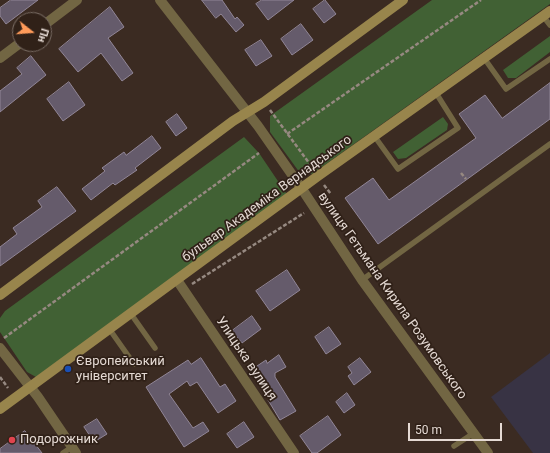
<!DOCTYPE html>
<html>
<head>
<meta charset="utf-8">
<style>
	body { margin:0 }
	#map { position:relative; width:550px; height:453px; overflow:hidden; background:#3b2b22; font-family:Roboto,sans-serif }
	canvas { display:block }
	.north { position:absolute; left:12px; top:12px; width:40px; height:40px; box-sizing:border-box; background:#302118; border:1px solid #786b63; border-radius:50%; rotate:107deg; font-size:11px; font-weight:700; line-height:16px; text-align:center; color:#e5dad4 }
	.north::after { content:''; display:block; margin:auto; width:14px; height:18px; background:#ff9b5a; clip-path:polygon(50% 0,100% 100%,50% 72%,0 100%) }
	.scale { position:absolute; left:408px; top:423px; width:94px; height:18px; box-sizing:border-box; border:2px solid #e5dad4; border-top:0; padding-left:5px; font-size:12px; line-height:14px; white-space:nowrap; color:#e5dad4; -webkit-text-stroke:3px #302118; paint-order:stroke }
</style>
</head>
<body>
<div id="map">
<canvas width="550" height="453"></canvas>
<div class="north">Пн</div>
<div class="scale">50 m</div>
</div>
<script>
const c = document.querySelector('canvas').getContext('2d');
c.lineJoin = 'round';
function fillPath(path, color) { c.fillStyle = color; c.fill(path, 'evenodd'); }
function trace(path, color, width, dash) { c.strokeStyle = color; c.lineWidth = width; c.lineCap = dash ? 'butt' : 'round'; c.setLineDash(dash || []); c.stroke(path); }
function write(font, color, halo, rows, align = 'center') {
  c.font = font + ' Roboto,sans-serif'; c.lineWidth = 3.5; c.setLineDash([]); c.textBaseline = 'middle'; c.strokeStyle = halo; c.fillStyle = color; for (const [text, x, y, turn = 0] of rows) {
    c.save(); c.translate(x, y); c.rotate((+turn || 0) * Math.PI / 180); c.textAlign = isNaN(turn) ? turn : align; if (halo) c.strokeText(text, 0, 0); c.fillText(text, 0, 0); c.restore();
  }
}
fillPath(new Path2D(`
	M 550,353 L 550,453 L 533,453 L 491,397 Z`), '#383344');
fillPath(new Path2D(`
	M 432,0 L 550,0 L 550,4 L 312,174 L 300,173 L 270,132 L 270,116 Z
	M 550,36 L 550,52 L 516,78 L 508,78 L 503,70 Z
	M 443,117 L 448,124 L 447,130 L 406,158 L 398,159 L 393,152 Z
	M 244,137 L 259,153 L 288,196 L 36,377 L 27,372 L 0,332 L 0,318 L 5,311 Z`), '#416134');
const building = new Path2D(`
	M 11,0 L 38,0 L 6,24 L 0,16 L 0,8 Z
	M 202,0 L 222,0 L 235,19 L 237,17 L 244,25 L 236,32 L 221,14 L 216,18 Z
	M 262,0 L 294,0 L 268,20 L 256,4 Z
	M 325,0 L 336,14 L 324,23 L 313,9 Z
	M 110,7 L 124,27 L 108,38 L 133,73 L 122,81 L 101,53 L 78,72 L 59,49 Z
	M 301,24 L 313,40 L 292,55 L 281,39 Z
	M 261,40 L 272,56 L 256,66 L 245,50 Z
	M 31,56 L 46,75 L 0,112 L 0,91 L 22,74 L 17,68 Z
	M 69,82 L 85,105 L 63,121 L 47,99 Z
	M 550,83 L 550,119 L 378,244 L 345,198 L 373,178 L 389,200 L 476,138 L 459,114 L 485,95 L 502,118 Z
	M 177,114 L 187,128 L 176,136 L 166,122 Z
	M 152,136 L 161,148 L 135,168 L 137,170 L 115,185 L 113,183 L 91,200 L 82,189 L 105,171 L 102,168 L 124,152 L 126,155 Z
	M 57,187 L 76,211 L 0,266 L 0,247 L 17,234 L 13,228 L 42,207 L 38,201 Z
	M 287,270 L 300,290 L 270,311 L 256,291 Z
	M 252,316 L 261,329 L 242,343 L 232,331 Z
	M 329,327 L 341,344 L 326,354 L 315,337 Z
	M 279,355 L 286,367 L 275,373 L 275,377 L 296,411 L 280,420 L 268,400 L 272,397 L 254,368 L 266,360 L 267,363 Z
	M 201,358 L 220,387 L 225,384 L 236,401 L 218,413 L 197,382 L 190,386 L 187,381 L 169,394 L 193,428 L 203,422 L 209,431 L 184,447 L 146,387 L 188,360 L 191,364 Z
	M 360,358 L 371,372 L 354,385 L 348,376 L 352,373 L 348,367 Z
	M 347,393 L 355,405 L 344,413 L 336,402 Z
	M 328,416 L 341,435 L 317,453 L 312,453 L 300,436 Z
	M 97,419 L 107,434 L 94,442 L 84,427 Z
	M 244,422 L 254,437 L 237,448 L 227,434 Z
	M 25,431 L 42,453 L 0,453 L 0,449 Z`);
fillPath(building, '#655b6b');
trace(building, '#918697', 1);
trace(new Path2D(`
	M 270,110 L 312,167
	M 287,134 L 481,0
	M 461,173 L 466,179
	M 324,185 L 331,194
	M 192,284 L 304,213
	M 4,338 L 259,153
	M 0,377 L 8,388`), '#968981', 2.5, [4, 2]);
trace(new Path2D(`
	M 543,16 L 550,25
	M 484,58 L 506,89 L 550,59
	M 375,137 L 398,169 L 458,128 L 436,93
	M 362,280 L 550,144
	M 131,314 L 155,348
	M 110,330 L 134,364
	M 454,446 L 474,433
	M 63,453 L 72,447`), '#726643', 5.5);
trace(new Path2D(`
	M 160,0 L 258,126 L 302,189 L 362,280 L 488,453
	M 44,25 L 77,0
	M 0,58 L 20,43
	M 177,280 L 294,453
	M 0,348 L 38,397 L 76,453`), '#726643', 10);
trace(new Path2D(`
	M 0,295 L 233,121 L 264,102 L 403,0
	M 0,409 L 318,176 L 550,11`), '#98854c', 10);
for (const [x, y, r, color] of [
	[68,369,4,"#1a4fb4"],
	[12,440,4,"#e0444e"]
]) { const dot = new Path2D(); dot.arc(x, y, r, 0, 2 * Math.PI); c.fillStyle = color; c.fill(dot); trace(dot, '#302118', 1.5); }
write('13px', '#e5dad4', '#302118', [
	["бульвар Академіка Вернадського",267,199,-36],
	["вулиця Гетьмана Кирила Розумовського",392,296,55],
	["Улицька вулиця",246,359,56]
]);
write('13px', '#e5dad4', '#302118', [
	["Європейський",76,362],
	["університет",76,377],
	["Подорожник",20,440]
], 'left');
</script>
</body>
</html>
